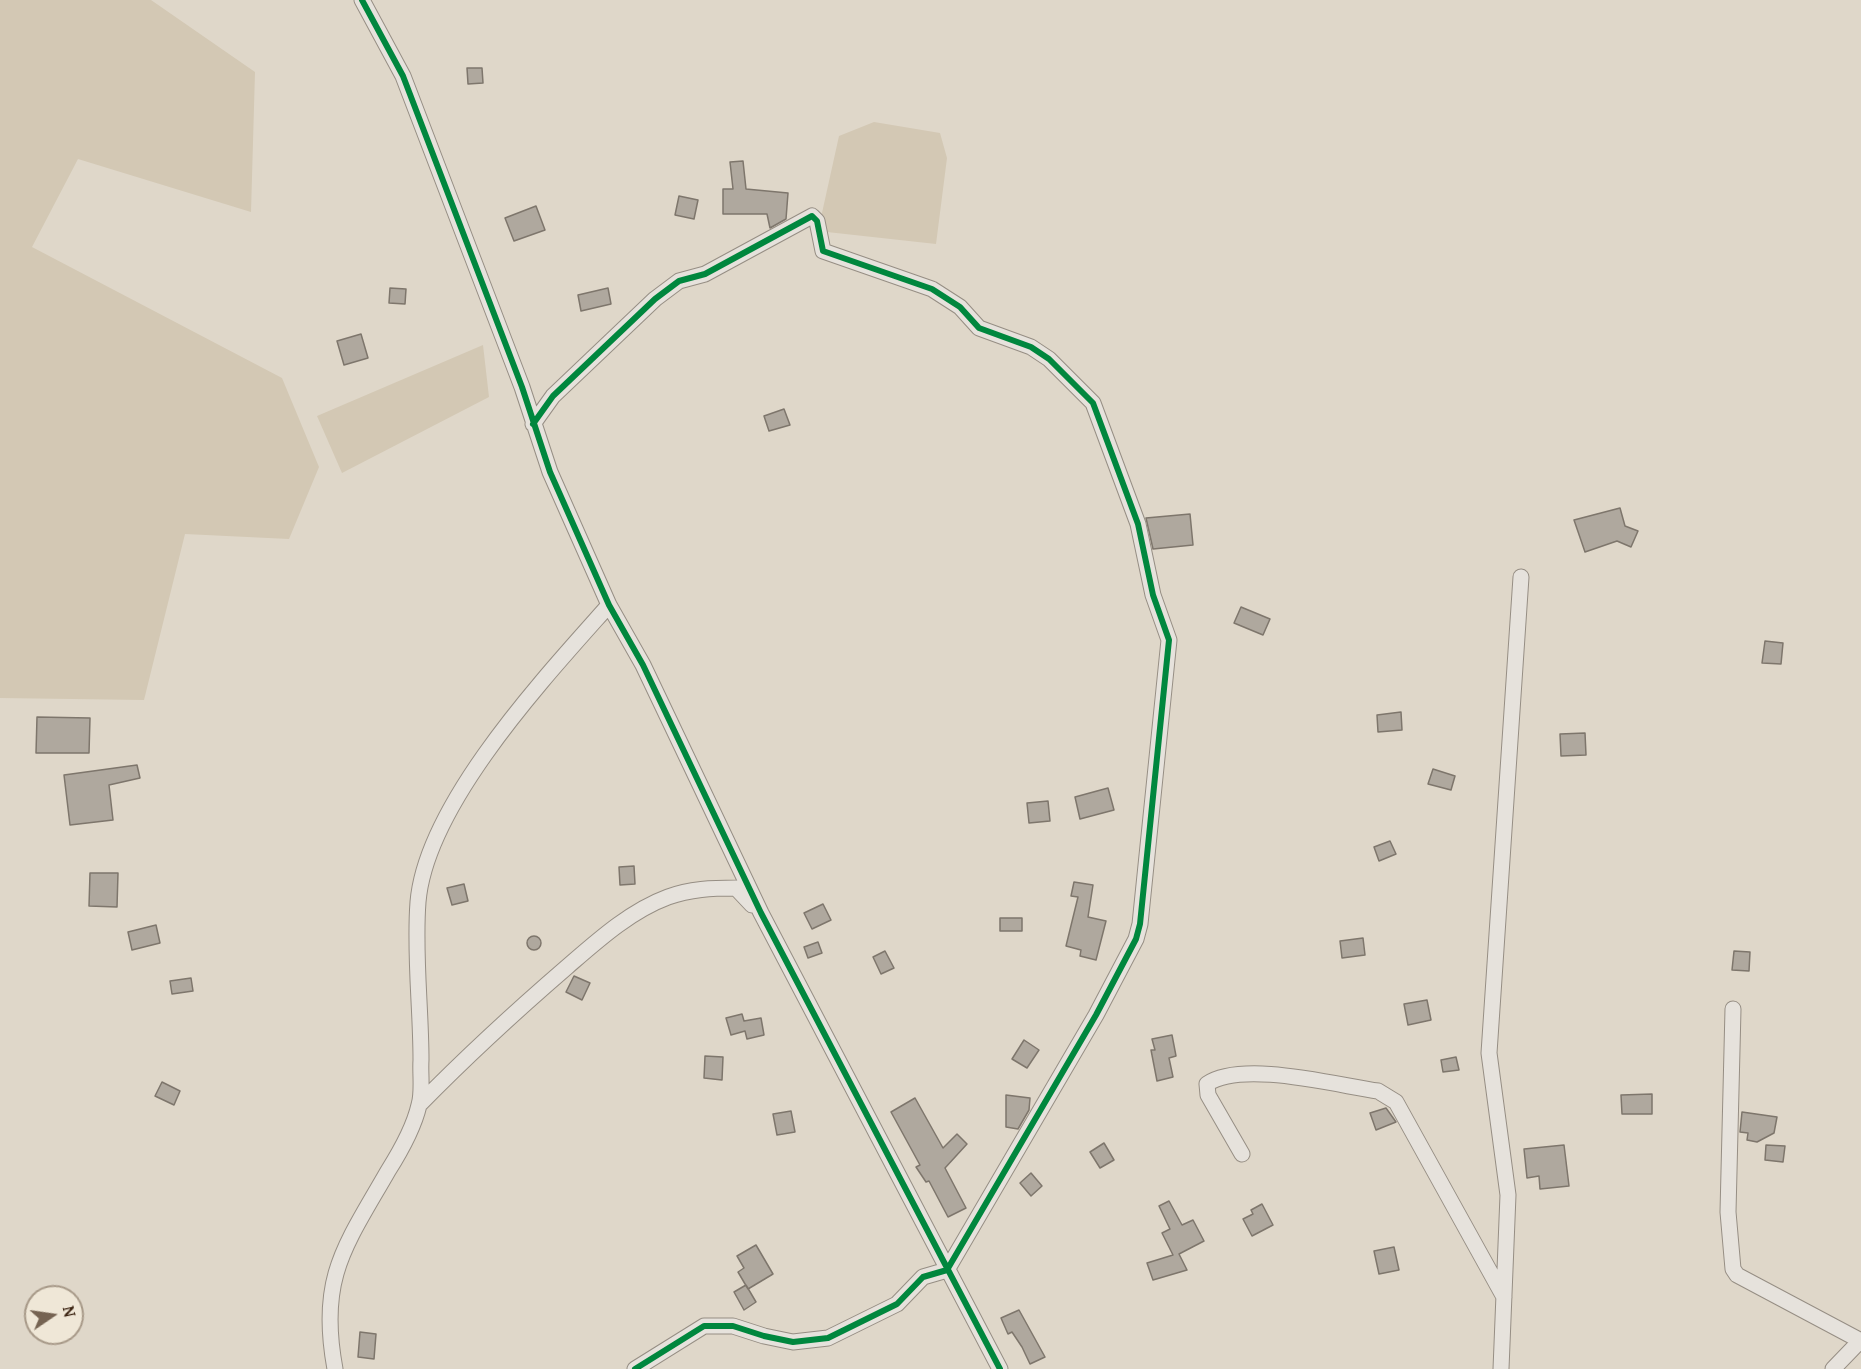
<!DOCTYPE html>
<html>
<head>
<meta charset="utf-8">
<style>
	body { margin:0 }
	#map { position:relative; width:1861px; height:1369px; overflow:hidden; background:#dfd7c9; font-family:"Gentium Book Plus",serif }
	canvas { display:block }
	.north { position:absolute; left:24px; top:1285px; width:60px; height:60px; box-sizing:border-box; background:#efe7d7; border:2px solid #a79988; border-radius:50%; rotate:77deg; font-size:16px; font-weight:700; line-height:24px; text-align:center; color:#3c2412 }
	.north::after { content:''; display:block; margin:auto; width:21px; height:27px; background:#756352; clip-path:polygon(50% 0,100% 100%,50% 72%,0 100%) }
</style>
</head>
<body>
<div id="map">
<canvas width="1861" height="1369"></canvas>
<div class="north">N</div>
</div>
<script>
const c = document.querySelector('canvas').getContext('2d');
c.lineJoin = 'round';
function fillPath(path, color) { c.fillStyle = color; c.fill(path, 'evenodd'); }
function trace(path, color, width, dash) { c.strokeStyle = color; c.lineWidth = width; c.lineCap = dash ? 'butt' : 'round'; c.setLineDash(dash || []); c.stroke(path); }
fillPath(new Path2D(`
	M 0,0 L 151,0 L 255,72 L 251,212 L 78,159 L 32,247 L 282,378 L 319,467 L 289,539 L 185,534 L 144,700 L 0,698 Z
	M 874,122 L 940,133 L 947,158 L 936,244 L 818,231 L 839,136 Z
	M 483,345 L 489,397 L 342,473 L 317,416 Z`), '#d3c8b4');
const building = new Path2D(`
	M 467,68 L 482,68 L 483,83 L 468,84 Z
	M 743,161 L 746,189 L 788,193 L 786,219 L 770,228 L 767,214 L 723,214 L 723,189 L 733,189 L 730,162 Z
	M 679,196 L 698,200 L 694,219 L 675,215 Z
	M 536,206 L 545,230 L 514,241 L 505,218 Z
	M 390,288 L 406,289 L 405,304 L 389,303 Z
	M 608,288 L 611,304 L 581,311 L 578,295 Z
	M 361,334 L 368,358 L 344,365 L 337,341 Z
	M 784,409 L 790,425 L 769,431 L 764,416 Z
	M 1620,508 L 1625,526 L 1638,531 L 1631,547 L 1617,541 L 1585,552 L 1574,520 Z
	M 1190,514 L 1193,545 L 1153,549 L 1146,518 Z
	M 1241,607 L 1270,619 L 1263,635 L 1234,623 Z
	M 1765,641 L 1783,643 L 1781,664 L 1762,663 Z
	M 1401,712 L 1402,730 L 1378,732 L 1377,715 Z
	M 37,717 L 90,718 L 89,753 L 36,753 Z
	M 1585,733 L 1586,755 L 1561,756 L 1560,734 Z
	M 137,765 L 140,778 L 109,785 L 113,820 L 70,825 L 64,775 Z
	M 1433,769 L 1455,776 L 1451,790 L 1428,784 Z
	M 1108,788 L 1114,810 L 1080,819 L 1075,797 Z
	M 1048,801 L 1050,821 L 1029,823 L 1027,803 Z
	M 1390,841 L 1396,854 L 1379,861 L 1374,847 Z
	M 634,866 L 635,884 L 620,885 L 619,867 Z
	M 90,873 L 118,873 L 117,907 L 89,906 Z
	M 1074,882 L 1093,885 L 1088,917 L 1106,921 L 1096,960 L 1080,956 L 1081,950 L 1066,946 L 1078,897 L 1071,896 Z
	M 464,884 L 468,901 L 452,905 L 447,888 Z
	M 823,904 L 831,920 L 812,929 L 804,913 Z
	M 1000,918 L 1022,918 L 1022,931 L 1000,931 Z
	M 156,925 L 160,943 L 132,950 L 128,932 Z
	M527 943a7 7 0 1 1 14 0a7 7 0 1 1-14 0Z
	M 1363,938 L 1365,955 L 1342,958 L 1340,941 Z
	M 818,942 L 822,953 L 808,958 L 804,947 Z
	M 885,951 L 894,968 L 881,974 L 873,957 Z
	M 1734,951 L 1750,952 L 1749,971 L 1732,970 Z
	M 574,976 L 590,983 L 582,1000 L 566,992 Z
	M 191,978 L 193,991 L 172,994 L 170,981 Z
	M 1427,1000 L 1431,1020 L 1408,1025 L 1404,1004 Z
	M 742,1014 L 744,1021 L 761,1018 L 764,1035 L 747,1039 L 745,1031 L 731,1035 L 726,1018 Z
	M 1172,1035 L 1176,1056 L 1169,1058 L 1173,1077 L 1157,1081 L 1151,1050 L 1155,1050 L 1152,1039 Z
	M 1024,1040 L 1039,1050 L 1027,1068 L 1012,1059 Z
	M 705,1056 L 723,1057 L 722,1080 L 704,1078 Z
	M 1456,1057 L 1459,1070 L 1443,1072 L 1441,1060 Z
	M 162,1082 L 180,1091 L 174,1105 L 155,1096 Z
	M 1652,1094 L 1652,1114 L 1622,1114 L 1621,1095 Z
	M 1006,1095 L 1030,1098 L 1029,1110 L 1018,1129 L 1006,1127 Z
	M 915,1098 L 943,1148 L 957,1134 L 967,1144 L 945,1168 L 966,1208 L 948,1217 L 929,1181 L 926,1182 L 916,1167 L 920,1165 L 891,1112 Z
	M 1386,1108 L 1396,1122 L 1376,1130 L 1370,1113 Z
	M 791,1111 L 795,1132 L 777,1135 L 773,1114 Z
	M 1742,1112 L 1777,1117 L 1774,1133 L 1757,1142 L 1747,1140 L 1748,1133 L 1740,1132 Z
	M 1104,1143 L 1114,1160 L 1100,1168 L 1090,1152 Z
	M 1564,1145 L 1569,1186 L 1540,1189 L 1539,1176 L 1527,1178 L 1524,1149 Z
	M 1766,1145 L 1785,1146 L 1783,1162 L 1765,1160 Z
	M 1031,1173 L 1042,1186 L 1031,1196 L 1020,1183 Z
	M 1169,1201 L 1182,1225 L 1193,1220 L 1204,1241 L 1179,1254 L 1187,1270 L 1153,1280 L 1147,1263 L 1173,1255 L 1162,1233 L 1170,1229 L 1159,1206 Z
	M 1262,1204 L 1273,1225 L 1252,1236 L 1243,1219 L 1253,1214 L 1251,1210 Z
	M 756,1245 L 773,1274 L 748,1289 L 738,1272 L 744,1268 L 737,1256 Z
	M 1394,1247 L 1399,1270 L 1379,1274 L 1374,1251 Z
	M 746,1285 L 756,1302 L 744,1310 L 734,1292 Z
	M 1019,1310 L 1045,1357 L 1030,1364 L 1022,1347 L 1012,1332 L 1008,1334 L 1001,1318 Z
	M 360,1332 L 376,1334 L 374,1359 L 358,1357 Z`);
fillPath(building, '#afa89e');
trace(building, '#7e766c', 1.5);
const street = new Path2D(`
	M 362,0 L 403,76 L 522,387 L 550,472 L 609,605 L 643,665 L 761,913 L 1000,1369
	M 533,424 L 553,396 L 655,299 L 679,281 L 705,274 L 812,216 L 817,221 L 823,251 L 932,289 L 960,307 L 979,328 L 1031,347 L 1049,359 L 1093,403 L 1138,524 L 1153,595 L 1169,640 L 1140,924 L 1136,939 L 1096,1015 L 947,1270 L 923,1277 L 897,1304 L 828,1338 L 793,1342 L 764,1336 L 733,1326 L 704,1326 L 635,1369
	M 1733,1009 L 1728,1212 L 1733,1269 L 1737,1275 L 1861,1341
	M 419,1105 C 466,1057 516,1011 567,967 C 597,941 630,911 668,897 C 690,889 712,888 736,888 L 752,905
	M 1242,1154 L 1208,1095 L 1207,1084 C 1242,1060 1336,1085 1378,1091 L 1396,1102 L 1504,1297
	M 335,1369 C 318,1278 345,1246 388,1171 C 400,1152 414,1127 419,1105 C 423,1092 420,1074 421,1060 C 421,1008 414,954 418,902 C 426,804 546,676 609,605
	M 1501,1369 L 1508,1195 L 1489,1053 L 1521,577
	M 1833,1369 L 1861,1340`);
trace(street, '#968e84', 17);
trace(street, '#e6e2dc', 15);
trace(new Path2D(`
	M 362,0 L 403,76 L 522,387 L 550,472 L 609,605 L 643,665 L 761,913 L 1000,1369
	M 533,424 L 553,396 L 655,299 L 679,281 L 705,274 L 812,216 L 817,221 L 823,251 L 932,289 L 960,307 L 979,328 L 1031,347 L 1049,359 L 1093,403 L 1138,524 L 1153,595 L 1169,640 L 1140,924 L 1136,939 L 1096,1015 L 947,1270 L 923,1277 L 897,1304 L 828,1338 L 793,1342 L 764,1336 L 733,1326 L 704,1326 L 635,1369`), '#00873e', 6);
</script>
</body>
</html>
